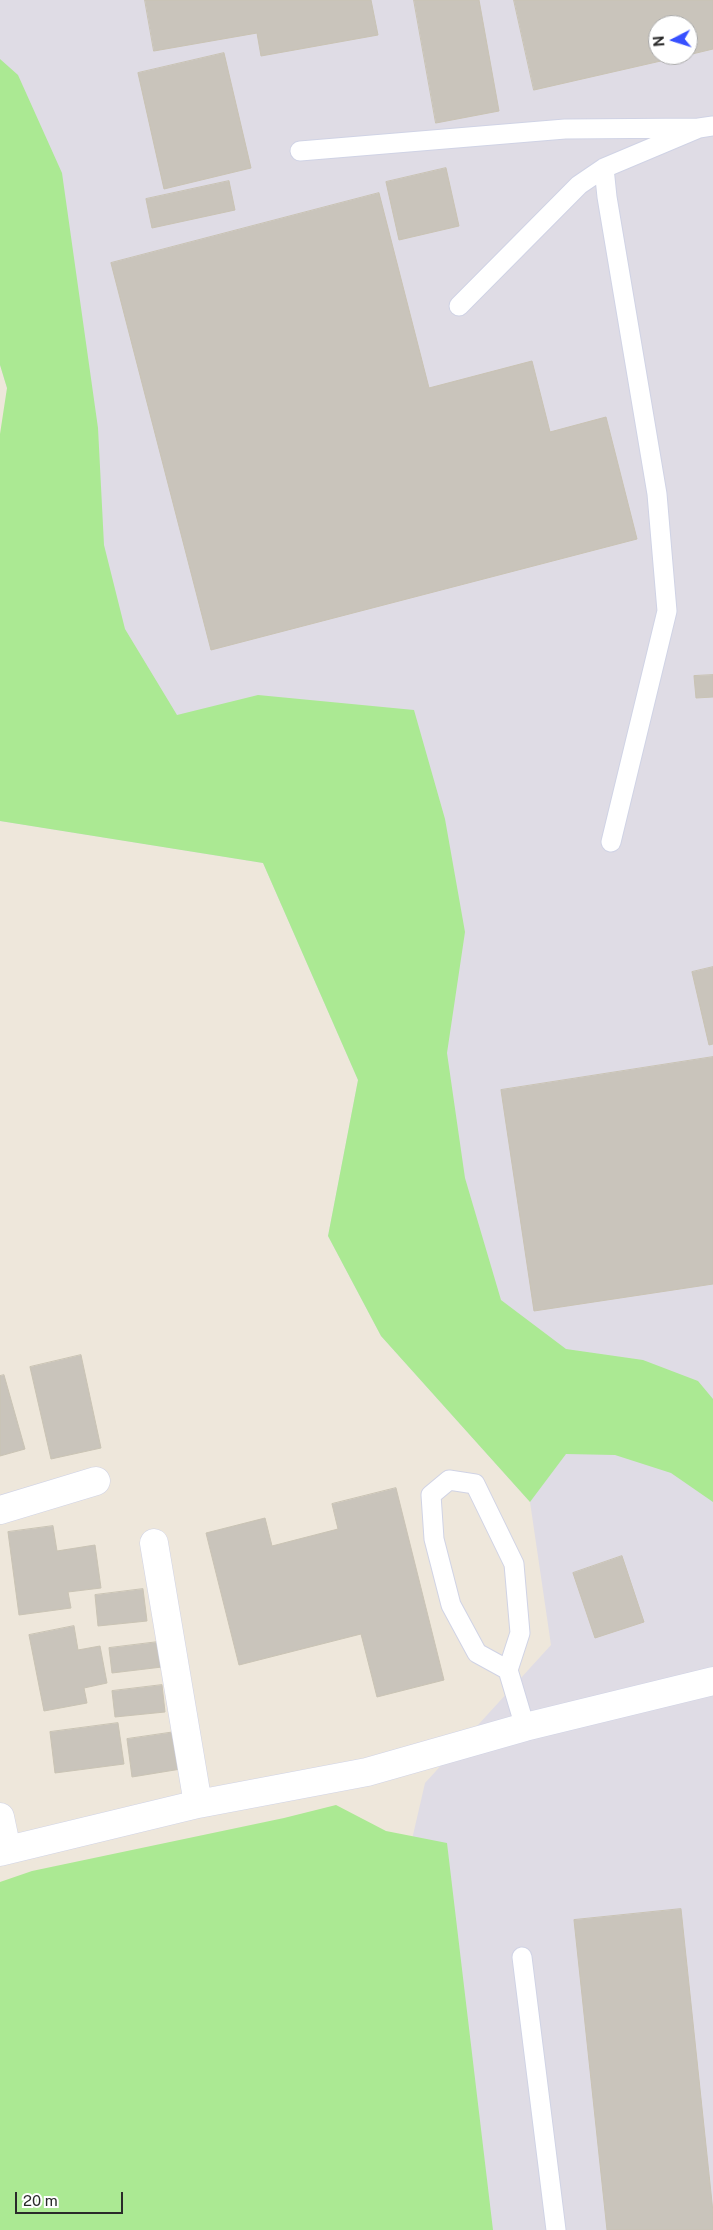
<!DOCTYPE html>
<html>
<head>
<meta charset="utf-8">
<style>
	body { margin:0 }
	#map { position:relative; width:713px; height:2230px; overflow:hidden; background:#eee7db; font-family:"Public Sans",sans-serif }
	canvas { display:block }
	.north { position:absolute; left:648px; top:15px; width:50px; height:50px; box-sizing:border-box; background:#fff; border:1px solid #aaa; border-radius:50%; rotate:265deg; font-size:14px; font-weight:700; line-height:20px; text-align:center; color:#2a2a2a }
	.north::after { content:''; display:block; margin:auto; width:18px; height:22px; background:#3750ff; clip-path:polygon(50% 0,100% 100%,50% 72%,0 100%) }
	.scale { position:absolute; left:15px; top:2192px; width:108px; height:22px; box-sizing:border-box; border:2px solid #2a2a2a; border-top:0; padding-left:6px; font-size:15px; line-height:18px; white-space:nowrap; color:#2a2a2a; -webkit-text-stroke:4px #fff; paint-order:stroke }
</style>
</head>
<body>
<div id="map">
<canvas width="713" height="2230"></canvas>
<div class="north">N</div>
<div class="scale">20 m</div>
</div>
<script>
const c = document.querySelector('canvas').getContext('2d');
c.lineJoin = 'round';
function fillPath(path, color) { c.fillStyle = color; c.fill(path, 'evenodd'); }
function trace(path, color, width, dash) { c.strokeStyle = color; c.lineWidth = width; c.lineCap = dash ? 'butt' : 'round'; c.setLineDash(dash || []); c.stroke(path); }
fillPath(new Path2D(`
	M 0,0 L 713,0 L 713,2230 L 322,2230 L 425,1783 L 551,1645 L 530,1502 L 381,1336 L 328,1236 L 358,1080 L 263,863 L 0,821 L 0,587 L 7,388 L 0,365 ZM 658,25 L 688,25 L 688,55 L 658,55 Z`), '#dfdce5');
fillPath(new Path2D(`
	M 0,59 L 18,75 L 62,173 L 98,428 L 104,545 L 125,629 L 177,715 L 258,695 L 414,710 L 445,819 L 465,932 L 447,1053 L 465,1178 L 501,1300 L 566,1349 L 643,1360 L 698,1381 L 713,1399 L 713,1502 L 671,1473 L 615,1455 L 566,1454 L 530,1502 L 381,1336 L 328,1236 L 358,1080 L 263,863 L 0,821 L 0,434 L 7,388 L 0,365 Z
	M 336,1805 L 386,1831 L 447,1843 L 493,2230 L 0,2230 L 0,1882 L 32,1871 L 284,1818 Z`), '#abe993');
const building = new Path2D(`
	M 145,0 L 371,0 L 378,35 L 261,56 L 257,33 L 154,51 Z
	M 414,0 L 479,0 L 499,111 L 436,123 Z
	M 514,0 L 713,0 L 713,49 L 688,55 L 688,25 L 658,25 L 658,55 L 687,55 L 534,90 Z
	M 224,53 L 251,168 L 164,189 L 138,73 Z
	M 446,168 L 459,226 L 399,240 L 386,182 Z
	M 229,181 L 235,210 L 152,228 L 146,199 Z
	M 379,193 L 429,388 L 532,361 L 550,432 L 606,417 L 637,539 L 211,650 L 111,263 Z
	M 713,675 L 713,697 L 696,698 L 694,676 Z
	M 713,967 L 713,1044 L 709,1045 L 692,972 Z
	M 713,1057 L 713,1284 L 534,1311 L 501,1090 Z
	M 81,1355 L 101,1448 L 51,1459 L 30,1367 Z
	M 4,1375 L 25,1449 L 0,1456 L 0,1376 Z
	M 396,1488 L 444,1680 L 377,1697 L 361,1634 L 239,1665 L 206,1533 L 265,1518 L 272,1546 L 338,1529 L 332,1504 Z
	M 53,1526 L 57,1551 L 95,1545 L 101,1588 L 68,1592 L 71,1608 L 19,1615 L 8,1532 Z
	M 622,1556 L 644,1622 L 595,1638 L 573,1573 Z
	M 143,1589 L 147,1621 L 98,1626 L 95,1595 Z
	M 74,1626 L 78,1650 L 100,1646 L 107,1683 L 84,1688 L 87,1703 L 44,1711 L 29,1635 Z
	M 158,1642 L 162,1667 L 112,1673 L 109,1648 Z
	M 162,1685 L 165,1712 L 115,1717 L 112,1691 Z
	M 118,1723 L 124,1764 L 55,1773 L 50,1732 Z
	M 175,1732 L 181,1769 L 132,1777 L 127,1739 Z
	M 681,1909 L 713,2212 L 713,2230 L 607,2230 L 574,1920 Z`);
fillPath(building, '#c9c4bb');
trace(building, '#c9c3b4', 1);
const service = new Path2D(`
	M 300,151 L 565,129 L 699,128
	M 604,168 L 607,197 L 657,494 L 667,611 L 611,842
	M 459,306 L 579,185 L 604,168 L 699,128 L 713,126
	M 508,1670 L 477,1653 L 451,1605 L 434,1539 L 431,1495 L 449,1480 L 475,1484 L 514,1564 L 520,1633 L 508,1670 L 525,1727
	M 522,1957 L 556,2230`);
const minor = new Path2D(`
	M 0,1510 L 96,1481
	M 154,1543 L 198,1804
	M 0,1817 L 7,1850
	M 0,1852 L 198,1804 L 367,1772 L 525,1727 L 713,1681`);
trace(service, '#d0d3e5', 21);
trace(minor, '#d0d3e5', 29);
trace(service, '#fff', 19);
trace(minor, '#fff', 28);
</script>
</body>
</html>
